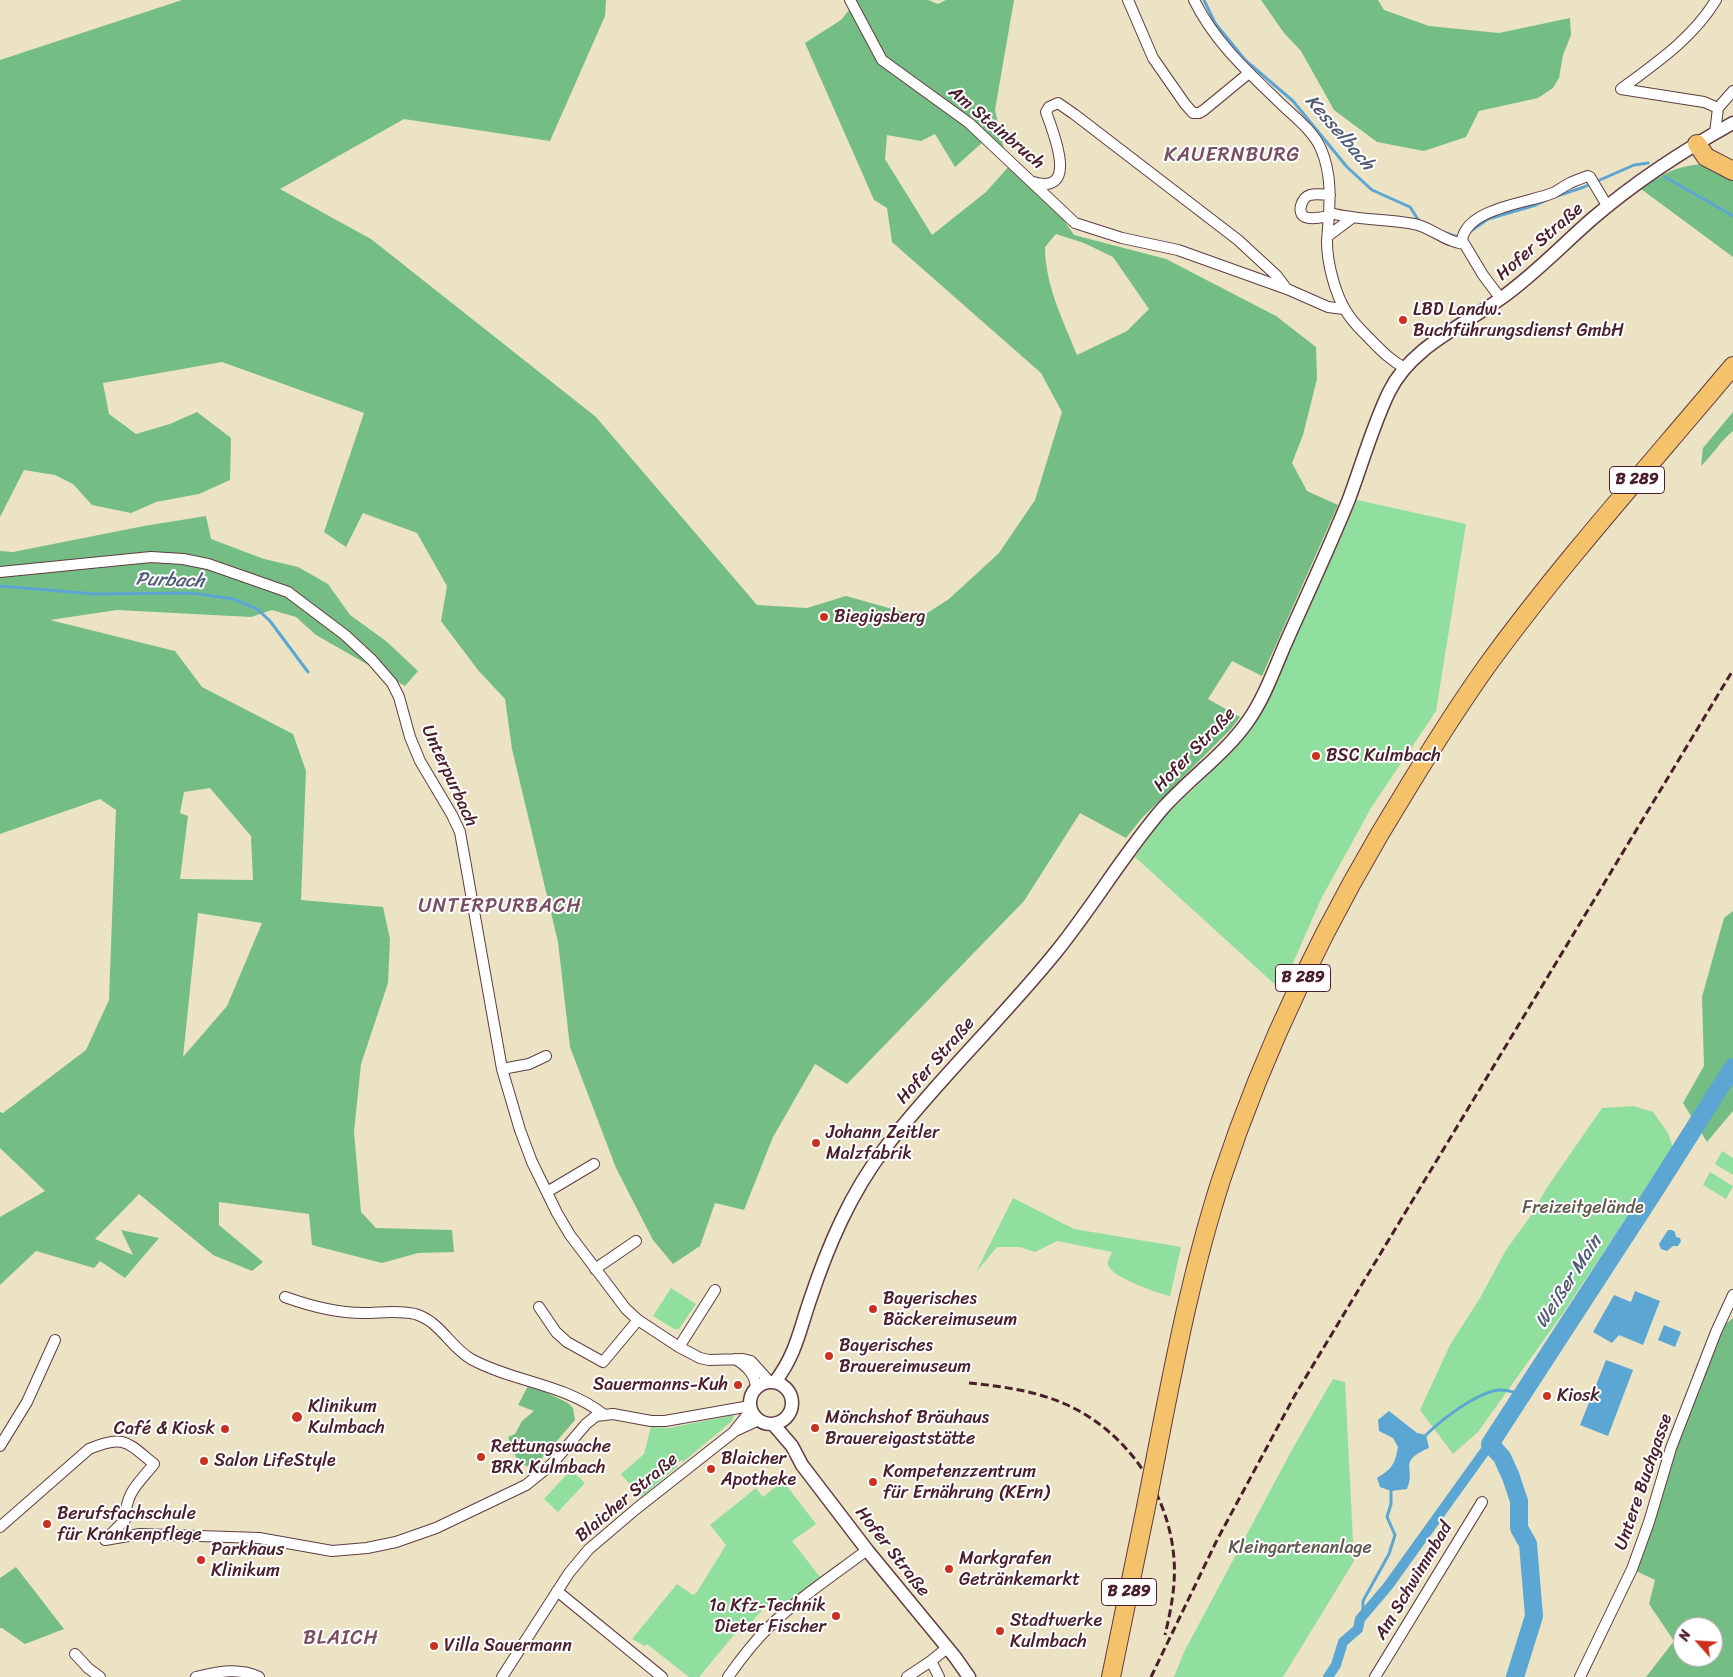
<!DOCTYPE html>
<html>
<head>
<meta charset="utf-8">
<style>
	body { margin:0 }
	#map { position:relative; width:1733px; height:1677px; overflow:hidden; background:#ebe3c3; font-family:Sriracha,sans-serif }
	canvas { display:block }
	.north { position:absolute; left:1673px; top:1617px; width:50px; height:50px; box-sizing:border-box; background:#fff; border:1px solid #b7a5aa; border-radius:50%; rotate:296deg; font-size:14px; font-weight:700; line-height:20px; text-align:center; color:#4a1f2b }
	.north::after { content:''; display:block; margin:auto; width:18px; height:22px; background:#c8321e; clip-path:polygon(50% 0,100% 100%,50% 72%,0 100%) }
</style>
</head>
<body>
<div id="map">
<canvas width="1733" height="1677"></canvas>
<div class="north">N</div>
</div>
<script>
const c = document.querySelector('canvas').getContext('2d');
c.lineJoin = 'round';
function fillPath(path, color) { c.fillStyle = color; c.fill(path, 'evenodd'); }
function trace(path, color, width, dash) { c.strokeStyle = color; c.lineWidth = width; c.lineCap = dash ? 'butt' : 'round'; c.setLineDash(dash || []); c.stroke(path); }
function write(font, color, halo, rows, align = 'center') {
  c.font = font + ' Sriracha,sans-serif'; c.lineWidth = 4; c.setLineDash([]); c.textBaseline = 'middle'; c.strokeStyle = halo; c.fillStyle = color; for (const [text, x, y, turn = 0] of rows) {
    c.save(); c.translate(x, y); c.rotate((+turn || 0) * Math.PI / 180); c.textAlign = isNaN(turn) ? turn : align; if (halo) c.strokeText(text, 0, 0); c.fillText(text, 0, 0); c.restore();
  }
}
fillPath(new Path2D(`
	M 1357,500 L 1466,524 L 1436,711 L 1371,808 L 1322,897 L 1281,990 L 1135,857 L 1163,818 L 1215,768 L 1252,725 L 1301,626 Z
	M 1633,1106 L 1653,1112 L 1668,1133 L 1673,1147 L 1563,1313 L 1478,1432 L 1453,1454 L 1420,1410 L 1450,1345 L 1480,1298 L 1506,1250 L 1532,1214 L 1546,1189 L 1602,1108 Z
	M 1722,1151 L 1733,1158 L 1733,1175 L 1715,1164 Z
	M 1710,1172 L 1733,1186 L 1726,1199 L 1703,1185 Z
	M 1013,1198 L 1074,1229 L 1181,1247 L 1170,1296 C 1157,1293 1115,1278 1109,1267 C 1106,1262 1110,1257 1112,1252 L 1057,1241 L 1035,1252 L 1020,1247 L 997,1247 L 976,1272 Z
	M 671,1288 L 696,1304 L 679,1329 L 674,1329 L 653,1316 Z
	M 1333,1379 L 1345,1382 L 1354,1561 L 1283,1677 L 1174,1677 L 1184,1652 L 1294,1446 Z
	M 734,1415 L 732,1421 L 683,1462 L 682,1460 L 677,1464 L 678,1466 L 641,1497 L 621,1474 L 644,1454 L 651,1427 L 669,1428 Z
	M 571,1470 L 585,1483 L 558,1512 L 544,1499 Z
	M 783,1481 L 816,1524 L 792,1541 L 820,1577 L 780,1608 L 766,1606 L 747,1627 L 743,1624 L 699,1677 L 689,1677 L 647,1644 L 645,1646 L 632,1639 L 677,1584 L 693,1595 L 697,1592 L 726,1545 L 710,1525 L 756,1488 L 763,1497 Z`), '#90df9e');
fillPath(new Path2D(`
	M 182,0 L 606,0 L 605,16 L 550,141 L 404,119 L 280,189 L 371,239 L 596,417 L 757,605 L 807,608 L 846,596 L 921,617 L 949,599 L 999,553 L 1035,500 L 1062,412 L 1041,373 L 892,242 L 887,208 L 874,200 L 805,43 L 841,20 L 857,0 L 928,0 L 938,4 L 946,0 L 1014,0 L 995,110 L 1004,150 L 1059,213 L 1074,235 L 1166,259 L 1276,316 L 1316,347 L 1317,379 L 1303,435 L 1292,463 L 1307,491 L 1338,505 L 1262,676 L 1232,661 L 1208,699 L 1240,717 L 1231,729 L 1142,818 L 1126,838 L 1080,813 L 1024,901 L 847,1084 L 815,1064 L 773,1137 L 744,1210 L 715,1203 L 700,1246 L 673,1264 L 653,1240 L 616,1168 L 570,1047 L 558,942 L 512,749 L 505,699 L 478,670 L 441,621 L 447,586 L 417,533 L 363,513 L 346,547 L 324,532 L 364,413 L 222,362 L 103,383 L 109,414 L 136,434 L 170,424 L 197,412 L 231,438 L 230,480 L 199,494 L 156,502 L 131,513 L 92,505 L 73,484 L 55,475 L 24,470 L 0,517 L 0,60 ZM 935,134 L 955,167 L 984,141 L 1010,165 L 986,192 L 932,235 L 885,159 L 887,135 L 921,141 ZM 1056,234 L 1084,243 L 1113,257 L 1149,309 L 1127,331 L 1077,355 C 1063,320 1045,285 1045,247 Z
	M 1261,0 L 1378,0 L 1384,10 L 1429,26 L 1499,33 L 1570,18 L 1571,35 L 1563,55 L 1559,78 L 1553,88 L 1538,98 L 1479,111 L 1466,137 L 1424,151 L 1377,142 L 1334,110 L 1301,51 L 1284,33 Z
	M 1702,164 L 1733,175 L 1733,257 L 1641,189 C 1665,173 1673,167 1702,164 Z
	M 1733,412 L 1733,431 C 1720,441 1713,455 1701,466 L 1703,448 Z
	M 206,516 L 211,539 L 264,559 L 298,567 L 328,584 L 350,615 L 386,641 L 418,671 L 405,686 L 316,635 L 296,617 L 272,610 L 251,617 L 117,610 L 50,620 L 175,651 L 202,687 L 293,734 L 306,771 L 301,900 L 383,907 L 390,939 L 388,983 L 361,1064 L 354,1132 L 361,1212 L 376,1228 L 452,1230 L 454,1252 L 418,1253 L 382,1263 L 312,1245 L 309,1214 L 219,1202 L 219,1225 L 263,1262 L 252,1271 L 213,1255 L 139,1194 L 95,1239 L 133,1255 L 121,1230 L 159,1238 L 125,1278 L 100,1261 L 94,1268 L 36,1251 L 0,1285 L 0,1217 L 45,1191 L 0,1148 L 0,1112 L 3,1113 L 86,1050 L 109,1000 L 116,810 L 100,799 L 0,834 L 0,551 L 13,552 L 144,526 ZM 210,788 L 251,836 L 253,880 L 180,879 L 188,816 L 180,813 L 184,792 ZM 198,913 L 262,923 L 227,1006 L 183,1057 Z
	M 1733,911 L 1733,1111 L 1707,1142 L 1683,1103 L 1704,1066 L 1702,997 L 1724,918 Z
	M 1733,1318 L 1733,1677 L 1646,1677 L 1674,1641 L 1649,1604 L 1655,1580 L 1632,1569 L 1716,1332 ZM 1683,1627 L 1713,1627 L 1713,1657 L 1683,1657 Z
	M 529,1384 L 568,1403 L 573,1408 L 575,1420 L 542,1458 L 529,1467 L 518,1462 L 508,1437 L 515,1434 L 522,1421 L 534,1411 L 518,1405 Z
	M 16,1567 L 64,1629 L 25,1644 L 2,1628 L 0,1628 L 0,1578 Z`), '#74be85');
fillPath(new Path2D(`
	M 1668,1230 L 1672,1230 L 1675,1232 L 1676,1237 L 1680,1238 L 1681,1241 L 1678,1246 L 1673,1246 L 1667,1251 L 1661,1249 L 1659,1244 Z
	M 1635,1291 L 1660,1301 L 1643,1345 L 1619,1335 L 1612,1343 L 1593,1332 L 1614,1295 L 1631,1302 Z
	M 1664,1325 L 1681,1332 L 1675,1347 L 1658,1340 Z
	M 1606,1360 L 1633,1370 L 1608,1436 L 1580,1425 Z
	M 1389,1411 L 1417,1433 L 1426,1435 L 1429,1448 C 1396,1462 1417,1468 1407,1489 L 1391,1491 L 1380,1487 L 1377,1478 C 1392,1469 1395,1464 1398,1447 L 1393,1438 L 1379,1431 L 1378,1420 Z`), '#5ca6d4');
trace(new Path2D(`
	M 1204,0 L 1215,23 L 1245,60 L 1293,101 L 1347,167 L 1372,190 L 1410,207 L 1419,221
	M 1665,177 L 1733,216
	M 1557,196 L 1584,187 L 1634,165 L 1648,163
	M 1443,232 L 1458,237
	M 1468,233 L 1488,219 L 1536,205 L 1547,200
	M 0,586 L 94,594 L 192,593 L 233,599 L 257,609 L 270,621 L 308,672
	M 1426,1435 C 1441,1420 1477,1392 1499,1390 C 1506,1389 1515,1393 1522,1394
	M 1363,1615 L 1363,1601 L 1389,1554 L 1395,1535 L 1387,1517 L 1391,1504 L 1391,1491`), '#5ca6d4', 3);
trace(new Path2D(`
	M 1328,1677 L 1336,1665 L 1343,1642 L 1358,1629 L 1360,1619 L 1388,1586 L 1490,1444`), '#5ca6d4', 10);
trace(new Path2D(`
	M 1515,1677 L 1534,1616 L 1528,1544 L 1519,1528 L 1519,1501 L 1511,1477 L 1502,1457 L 1490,1444 L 1657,1187 L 1733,1067`), '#5ca6d4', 18);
const minor = new Path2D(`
	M 850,0 L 882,60 L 969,123 L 1075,223 L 1122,238 L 1178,250 L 1287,289 L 1328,307 L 1344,309
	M 1128,0 L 1153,58 L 1185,104 L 1193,113 L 1199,113 L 1204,110 L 1249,73
	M 1194,0 C 1215,42 1245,69 1278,101 C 1292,115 1313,130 1321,149 C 1334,179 1329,210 1327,242 C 1327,262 1335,294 1346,311 C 1351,320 1358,327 1365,334 C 1379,348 1388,359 1405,368
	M 1621,89 C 1656,63 1693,38 1716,0
	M 1621,89 L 1704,102 L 1718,108
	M 1715,133 L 1718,108 L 1733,91
	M 1033,182 C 1080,196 1053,132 1046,112 L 1049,107 L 1058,103 L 1074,114 L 1238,240 L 1277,276 L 1286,288
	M 1330,213 C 1357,220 1386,219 1414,224 C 1431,227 1445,242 1464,244
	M 1329,216 C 1323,217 1312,220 1305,217 C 1296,213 1302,197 1310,195 C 1316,193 1324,195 1330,195
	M 1328,236 L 1352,218
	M 1501,299 L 1483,275 L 1462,240 C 1467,208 1528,203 1553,193 C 1559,190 1564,186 1570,183 C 1576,180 1582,178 1588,176 L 1590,177 L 1608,207
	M 0,572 L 151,557 L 183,559 L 208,564 L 288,592 L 345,635 L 372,660 L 392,683 L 399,697 L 410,737 L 420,761 L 452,815 L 460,832 L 502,1069 L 520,1130 L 532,1162 L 557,1213 L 570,1235 L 626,1309 L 638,1320 L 679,1347 L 700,1358 L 709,1360 L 743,1359 L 751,1361 L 769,1381
	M 502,1069 L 529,1064 L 546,1056
	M 547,1192 L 594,1164
	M 595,1269 L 636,1241
	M 285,1297 C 310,1306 335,1313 363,1313 C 381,1313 397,1310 415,1314 C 440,1321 450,1347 471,1359 C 513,1382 565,1384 603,1414
	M 539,1307 L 556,1332 L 567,1342 L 603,1362 L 638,1320
	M 679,1347 L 715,1290
	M 735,1359 C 747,1366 755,1374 756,1388
	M 735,1430 L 751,1410
	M 0,1446 L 27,1402 L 55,1340
	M 0,1527 L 89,1449 C 124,1434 127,1442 154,1464 C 137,1485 126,1492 125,1520 L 106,1539
	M 105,1540 L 140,1534 L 259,1538 L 332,1551 L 367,1548 L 396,1542 L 436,1528 L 526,1485 L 552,1464 L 586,1424 L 596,1416 L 613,1414 L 651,1421 L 665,1421 L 750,1406
	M 557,1591 L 662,1677
	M 75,1654 L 88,1668 L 100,1677
	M 931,1661 L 939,1677
	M 196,1677 C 218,1672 238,1667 259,1677
	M 502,1677 L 569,1573 L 589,1549 L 636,1509 L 735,1431 L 759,1420
	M 728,1677 C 740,1660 752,1644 767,1629 C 797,1599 834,1575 867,1550
	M 907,1677 L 931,1661 L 947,1648
	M 1375,1677 L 1482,1502
	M 1580,1677 L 1632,1569 L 1649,1522 L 1671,1448 L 1716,1332 L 1733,1295`);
const tertiary = new Path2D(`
	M750 1403a21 21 0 1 1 42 0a21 21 0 1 1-42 0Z
	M 775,1382 C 796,1354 799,1332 810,1300 C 828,1246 850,1194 885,1148 C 938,1079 1002,1019 1056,952 C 1094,905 1124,853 1163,808 C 1190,778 1226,753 1248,721 C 1265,697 1275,667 1287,640 C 1308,593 1330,546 1349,499 C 1362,464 1373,425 1389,392 C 1411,347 1461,327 1500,299 C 1533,276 1561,246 1592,219 C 1634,183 1684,150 1733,123
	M 773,1424 L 792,1446 L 802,1465 L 867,1550 L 955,1657 L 969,1677`);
const trunk = new Path2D(`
	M 1697,144 L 1706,157 L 1733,171
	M 1156,1456 C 1174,1363 1192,1270 1221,1180 C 1267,1040 1332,909 1410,784 C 1435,743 1461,702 1489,663 C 1565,559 1651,464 1733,366
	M 1111,1677 L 1146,1507`);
trace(minor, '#623c42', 12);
trace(tertiary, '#623c42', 15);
trace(trunk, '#623c42', 20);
trace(minor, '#fff', 10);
trace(tertiary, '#fff', 12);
trace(trunk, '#f4c26a', 18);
trace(new Path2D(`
	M 969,1383 C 1001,1386 1036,1391 1065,1404 C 1126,1431 1169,1492 1174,1559 C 1176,1584 1171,1610 1165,1635
	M 1151,1677 L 1217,1540 L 1295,1395 L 1733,670`), '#4a1f2b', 3, [8, 4]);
const trunkBridge = new Path2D(`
	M 1146,1507 L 1156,1456`);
trace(trunkBridge, '#623c42', 20, []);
trace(trunkBridge, '#f4c26a', 18);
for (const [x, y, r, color] of [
	[1403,320,5,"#c8321e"],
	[824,617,5,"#c8321e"],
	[1316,756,5,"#c8321e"],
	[816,1143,5,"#c8321e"],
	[873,1309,5,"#c8321e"],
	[829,1356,5,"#c8321e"],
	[738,1385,5,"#c8321e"],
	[1547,1396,5,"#c8321e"],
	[297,1417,6,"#c8321e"],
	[815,1428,5,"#c8321e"],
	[225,1429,5,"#c8321e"],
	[481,1457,5,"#c8321e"],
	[204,1461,5,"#c8321e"],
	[711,1469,5,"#c8321e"],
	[873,1482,5,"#c8321e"],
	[47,1524,5,"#c8321e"],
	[201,1560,5,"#c8321e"],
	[949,1569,5,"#c8321e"],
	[836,1616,5,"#c8321e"],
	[1000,1631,5,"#c8321e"],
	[434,1646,5,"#c8321e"]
]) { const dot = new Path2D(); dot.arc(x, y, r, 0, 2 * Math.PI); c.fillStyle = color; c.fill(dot); trace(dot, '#fff', 2); }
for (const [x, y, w] of [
	[1637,480,55],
	[1303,978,55],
	[1129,1592,55]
]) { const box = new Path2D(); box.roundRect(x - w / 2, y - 13.5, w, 27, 4); c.fillStyle = '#fff'; c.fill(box); trace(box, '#4a1f2b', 1); }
write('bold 16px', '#4a1f2b', null, [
	["B 289",1637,480],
	["B 289",1303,978],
	["B 289",1129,1592]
]);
write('18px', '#4a1f2b', '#fff', [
	["Am Steinbruch",996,128,40],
	["Hofer Straße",1540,242,-41],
	["Hofer Straße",1195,750,-46],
	["Unterpurbach",449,776,65],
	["Hofer Straße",936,1061,-49],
	["Untere Buchgasse",1644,1482,-71],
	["Blaicher Straße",627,1498,-40],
	["Hofer Straße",892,1552,52],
	["Am Schwimmbad",1414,1581,-59]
]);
write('18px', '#4a1f2b', '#fff', [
	["LBD Landw.",1413,310],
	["Buchführungsdienst GmbH",1413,331],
	["Biegigsberg",834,617],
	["BSC Kulmbach",1326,756],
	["Johann Zeitler",826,1133],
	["Malzfabrik",826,1154],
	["Bayerisches",883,1299],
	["Bäckereimuseum",883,1320],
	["Bayerisches",839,1346],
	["Brauereimuseum",839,1367],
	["Sauermanns-Kuh",728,1385,"right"],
	["Kiosk",1557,1396],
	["Klinikum",308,1407],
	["Kulmbach",308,1428],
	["Mönchshof Bräuhaus",825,1418],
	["Brauereigaststätte",825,1439],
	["Café & Kiosk",215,1429,"right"],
	["Rettungswache",491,1447],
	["BRK Kulmbach",491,1468],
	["Blaicher",721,1459],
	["Apotheke",721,1480],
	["Salon LifeStyle",214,1461],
	["Kompetenzzentrum",883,1472],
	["für Ernährung (KErn)",883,1493],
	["Berufsfachschule",57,1514],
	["für Krankenpflege",57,1535],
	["Parkhaus",211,1550],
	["Klinikum",211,1571],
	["Markgrafen",959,1559],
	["Getränkemarkt",959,1580],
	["1a Kfz-Technik",826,1606,"right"],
	["Dieter Fischer",826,1627,"right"],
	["Stadtwerke",1010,1621],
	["Kulmbach",1010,1642],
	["Villa Sauermann",444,1646]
], 'left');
write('18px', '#5f594e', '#fff', [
	["Freizeitgelände",1583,1208],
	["Kleingartenanlage",1300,1548]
]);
write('italic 19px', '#525c77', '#fff', [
	["Kesselbach",1339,133,49],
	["Purbach",170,581,2],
	["Weißer Main",1569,1282,-57]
]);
c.letterSpacing = '1px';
write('20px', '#795063', '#fff', [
	["KAUERNBURG",1232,156],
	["UNTERPURBACH",500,907],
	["BLAICH",341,1639]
]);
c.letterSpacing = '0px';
</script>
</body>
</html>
